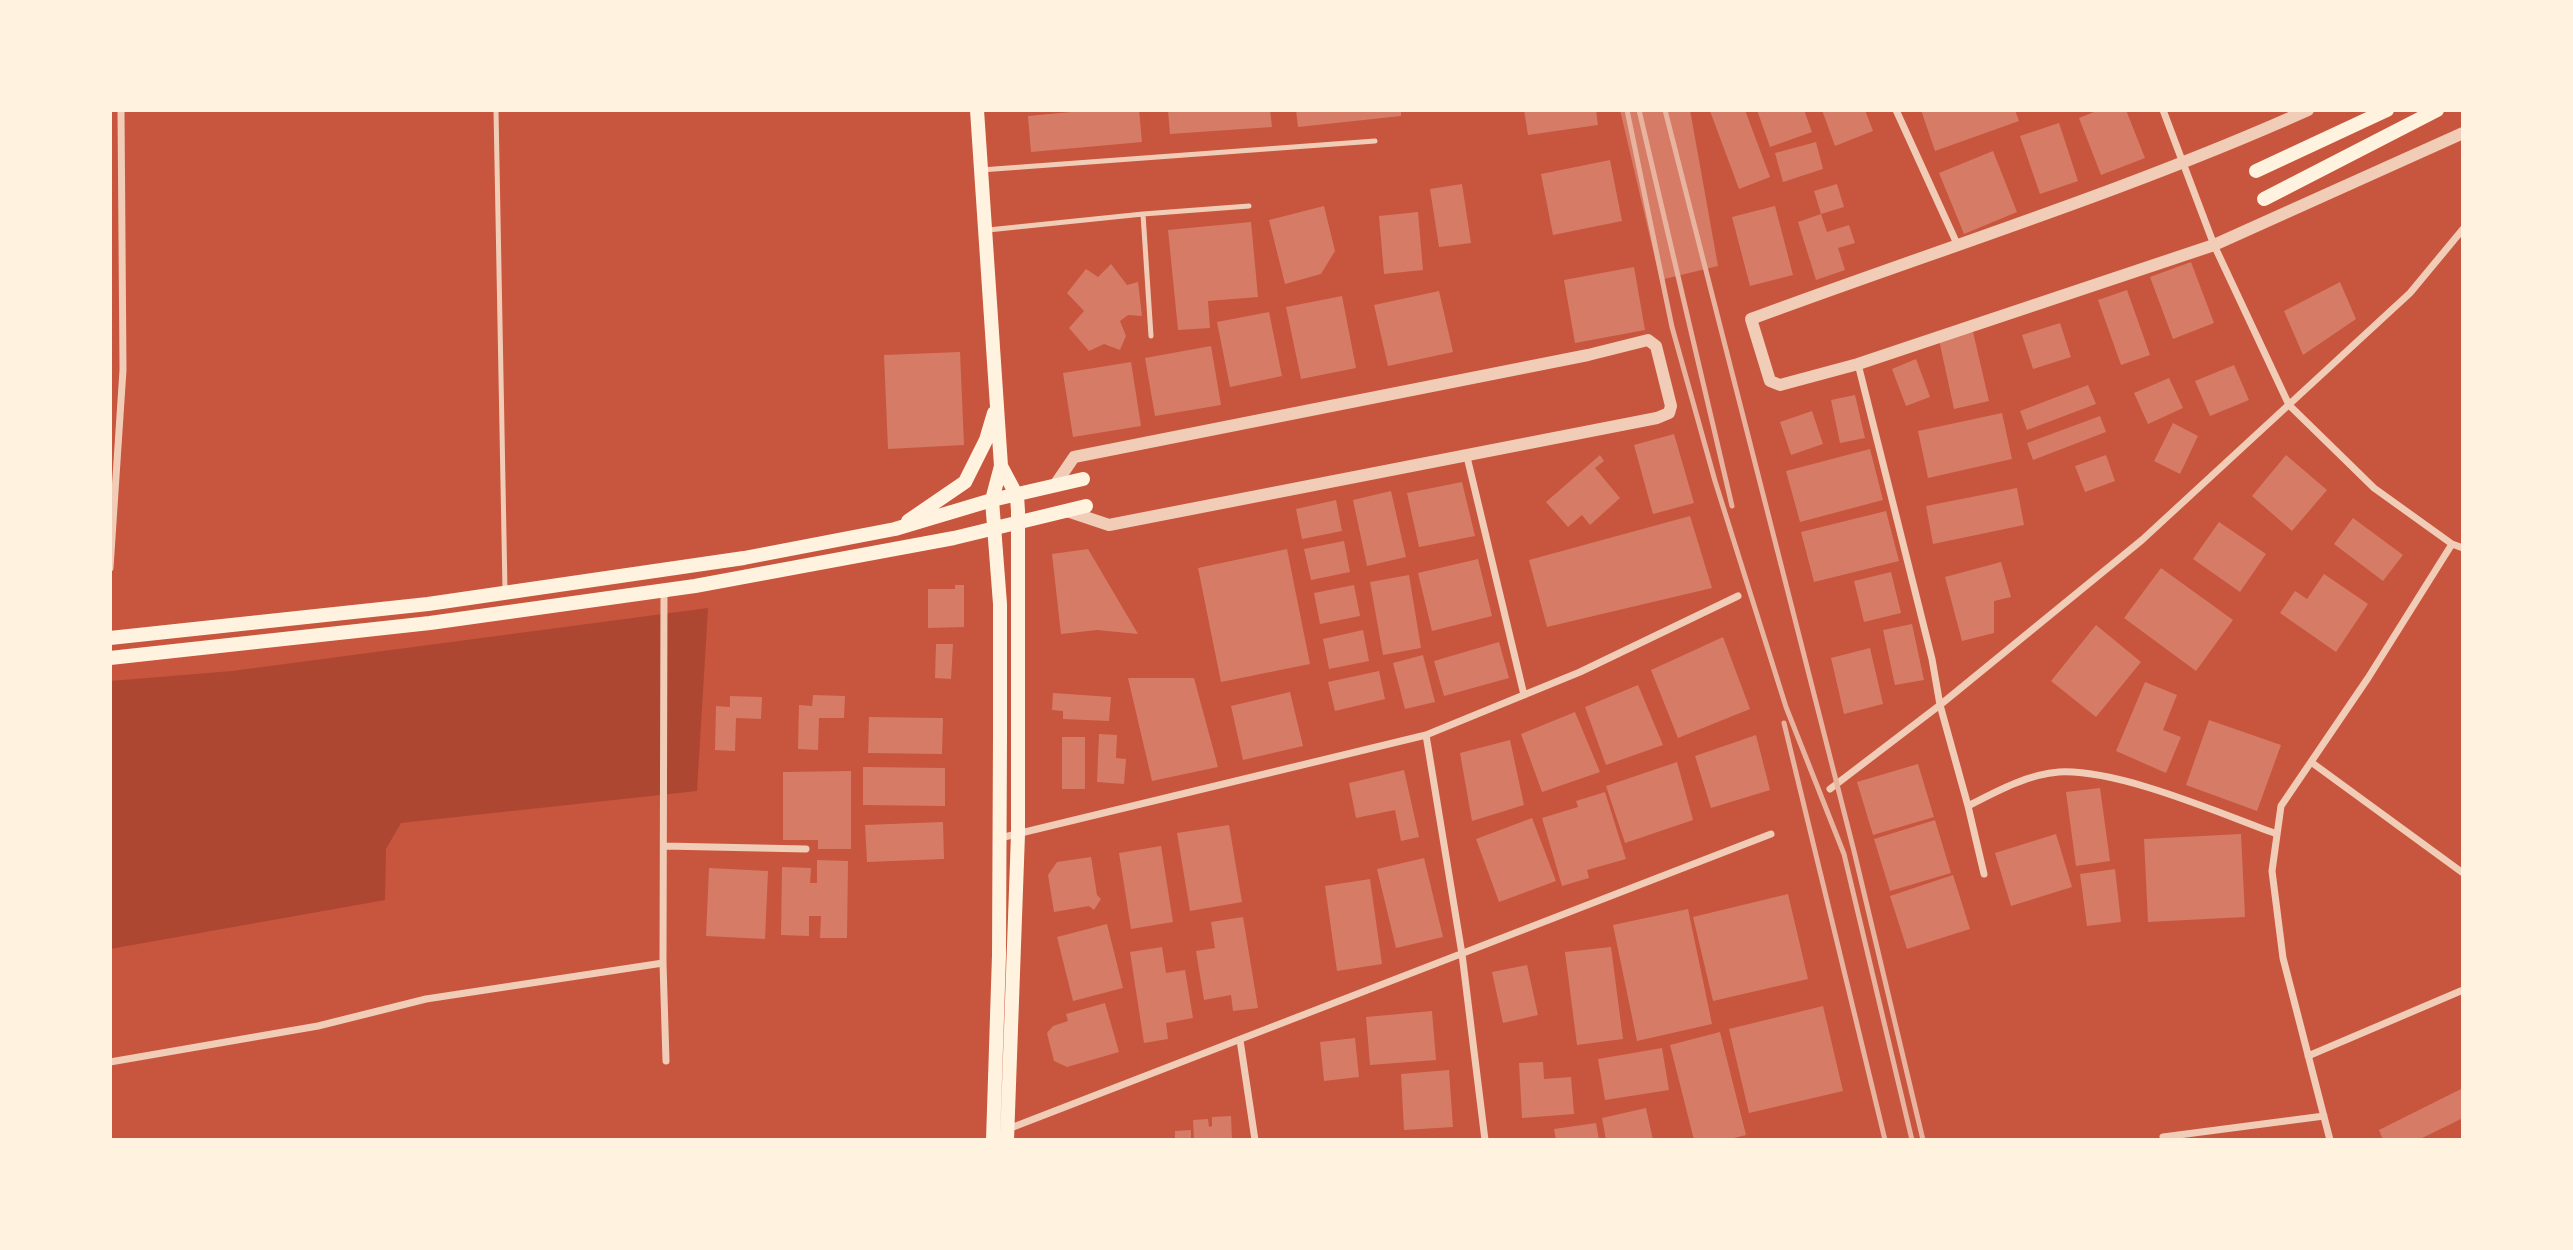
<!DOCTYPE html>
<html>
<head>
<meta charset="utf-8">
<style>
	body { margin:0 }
	#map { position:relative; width:2573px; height:1250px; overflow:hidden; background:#c8553d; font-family:Inter,sans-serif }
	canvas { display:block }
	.frame { position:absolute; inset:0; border:112px solid #fff3e0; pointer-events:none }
</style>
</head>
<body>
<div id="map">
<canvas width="2573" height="1250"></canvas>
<div class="frame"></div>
</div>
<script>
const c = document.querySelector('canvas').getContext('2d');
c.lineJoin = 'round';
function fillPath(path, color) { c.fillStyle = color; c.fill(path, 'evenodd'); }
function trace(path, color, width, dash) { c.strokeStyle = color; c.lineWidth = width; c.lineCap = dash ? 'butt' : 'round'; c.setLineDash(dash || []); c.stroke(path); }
fillPath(new Path2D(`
	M 708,608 L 697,791 L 401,823 L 386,849 L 385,900 L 110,949 L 110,681 L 232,671 Z`), '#ae4732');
fillPath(new Path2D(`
	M 1093,110 L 1139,110 L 1142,142 L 1031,152 L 1028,116 Z
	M 1168,110 L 1270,110 L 1272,127 L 1170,134 Z
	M 1296,110 L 1401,110 L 1401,116 L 1298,127 Z
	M 1524,110 L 1596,110 L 1598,125 L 1528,135 Z
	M 1620,110 L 1690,110 L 1718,266 L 1660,280 Z
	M 1745,110 L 1770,177 L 1739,189 L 1710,111 Z
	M 1757,110 L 1804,110 L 1812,132 L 1770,147 Z
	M 1822,110 L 1865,110 L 1873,131 L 1835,146 Z
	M 1921,110 L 2015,110 L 2019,121 L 1935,151 Z
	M 2099,110 L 2126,110 L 2145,158 L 2101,175 L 2079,118 Z
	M 2059,123 L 2078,181 L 2040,194 L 2020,136 Z
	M 1816,142 L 1823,169 L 1783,182 L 1775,153 Z
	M 1993,151 L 2017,212 L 1964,234 L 1939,173 Z
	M 1610,160 L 1622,221 L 1553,235 L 1541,174 Z
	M 1462,184 L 1471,243 L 1439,247 L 1430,189 Z
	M 1837,184 L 1844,207 L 1821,214 L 1814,191 Z
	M 1324,206 L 1335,251 L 1321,274 L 1285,284 L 1269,220 Z
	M 1775,206 L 1793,275 L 1750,286 L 1732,217 Z
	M 1418,212 L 1423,270 L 1384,274 L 1379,216 Z
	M 1821,214 L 1827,232 L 1849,225 L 1855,243 L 1838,248 L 1845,270 L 1816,280 L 1798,222 Z
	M 1251,222 L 1258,297 L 1208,301 L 1210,328 L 1178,330 L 1168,230 Z
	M 2191,262 L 2214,323 L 2173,339 L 2150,277 Z
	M 1111,264 L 1127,285 L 1138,282 L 1142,316 L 1128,315 L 1120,321 L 1126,336 L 1120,350 L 1104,344 L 1089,351 L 1069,328 L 1084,311 L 1067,293 L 1086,269 L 1098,277 Z
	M 1634,267 L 1645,330 L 1575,343 L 1564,280 Z
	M 2340,282 L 2356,319 L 2303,355 L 2284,311 Z
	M 2127,290 L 2150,355 L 2121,365 L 2098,300 Z
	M 1439,291 L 1453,352 L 1388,366 L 1374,305 Z
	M 1342,296 L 1356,368 L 1301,379 L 1286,307 Z
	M 1269,312 L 1282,376 L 1230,387 L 1217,322 Z
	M 2060,323 L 2071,357 L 2033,369 L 2022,335 Z
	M 1973,332 L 1989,401 L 1954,409 L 1939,340 Z
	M 1211,346 L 1221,405 L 1155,416 L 1145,358 Z
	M 960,352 L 964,445 L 888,449 L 884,355 Z
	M 1916,359 L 1930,397 L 1906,406 L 1892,369 Z
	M 1131,362 L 1141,426 L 1073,437 L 1063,373 Z
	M 2234,365 L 2249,400 L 2210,416 L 2195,381 Z
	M 2169,378 L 2183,408 L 2148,424 L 2134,393 Z
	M 2088,385 L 2096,404 L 2027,430 L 2020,411 Z
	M 1855,395 L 1865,438 L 1840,443 L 1831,400 Z
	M 1812,411 L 1823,444 L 1791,455 L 1780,422 Z
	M 2002,413 L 2012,459 L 1928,478 L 1918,431 Z
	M 2100,416 L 2106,432 L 2033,460 L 2027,443 Z
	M 2173,423 L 2198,436 L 2180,474 L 2154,461 Z
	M 1674,434 L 1694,503 L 1653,514 L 1634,445 Z
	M 1870,449 L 1883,500 L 1800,522 L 1786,471 Z
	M 1600,455 L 1604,461 L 1595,468 L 1620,498 L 1590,525 L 1582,515 L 1568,527 L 1546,502 Z
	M 2106,455 L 2115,481 L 2085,492 L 2075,466 Z
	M 2286,455 L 2327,490 L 2292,531 L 2252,496 Z
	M 1462,482 L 1475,536 L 1419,547 L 1407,493 Z
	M 2017,488 L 2024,525 L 1933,544 L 1926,506 Z
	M 1391,491 L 1406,557 L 1367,566 L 1353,500 Z
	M 1336,500 L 1342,531 L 1302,539 L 1296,509 Z
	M 1886,511 L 1899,561 L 1814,582 L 1801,532 Z
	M 1690,516 L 1712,588 L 1547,627 L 1529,560 Z
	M 2353,518 L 2403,555 L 2383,581 L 2334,544 Z
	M 2219,522 L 2266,554 L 2240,592 L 2193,559 Z
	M 1344,541 L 1350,572 L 1311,580 L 1304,549 Z
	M 1088,549 L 1138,634 L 1097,630 L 1061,634 L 1052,554 Z
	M 1287,549 L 1310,664 L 1221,682 L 1198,568 Z
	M 1478,559 L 1492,616 L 1432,631 L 1418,573 Z
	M 2001,562 L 2011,597 L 1994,601 L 1994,633 L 1962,641 L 1945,577 Z
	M 2161,568 L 2233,620 L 2196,671 L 2124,618 Z
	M 1891,572 L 1901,613 L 1864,622 L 1854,581 Z
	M 2324,574 L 2368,604 L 2336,652 L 2280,613 L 2295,591 L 2307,599 Z
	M 1409,575 L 1421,648 L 1383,655 L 1370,582 Z
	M 955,585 L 964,585 L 964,627 L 928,628 L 928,589 L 955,589 Z
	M 1354,585 L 1360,616 L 1320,624 L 1314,593 Z
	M 1912,624 L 1924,680 L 1895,685 L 1883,630 Z
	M 2096,625 L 2141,662 L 2096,717 L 2051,681 Z
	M 1363,630 L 1369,661 L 1329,669 L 1323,639 Z
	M 1723,637 L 1750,709 L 1678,738 L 1651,670 Z
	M 1499,642 L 1509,678 L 1444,696 L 1434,661 Z
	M 936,644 L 953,644 L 951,679 L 935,678 Z
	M 1870,648 L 1883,704 L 1844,714 L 1831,658 Z
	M 1423,655 L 1435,702 L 1405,709 L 1393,663 Z
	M 1379,671 L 1385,699 L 1335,711 L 1328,682 Z
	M 1128,678 L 1194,678 L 1218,767 L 1152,781 Z
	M 2145,682 L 2177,695 L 2163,730 L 2181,737 L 2166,773 L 2116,751 Z
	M 1638,685 L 1663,745 L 1606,765 L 1585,707 Z
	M 1290,692 L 1303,746 L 1243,760 L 1231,706 Z
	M 1053,693 L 1111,697 L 1109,721 L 1063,719 L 1063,711 L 1052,710 Z
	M 813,695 L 845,696 L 844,718 L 819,718 L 818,750 L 798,749 L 799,705 L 812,706 Z
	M 730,696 L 762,697 L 761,719 L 736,718 L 735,751 L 715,750 L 716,706 L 730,707 Z
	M 1575,712 L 1600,772 L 1542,792 L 1521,734 Z
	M 869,717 L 943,718 L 942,754 L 868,753 Z
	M 2209,720 L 2281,745 L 2257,811 L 2186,785 Z
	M 1099,734 L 1117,735 L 1116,758 L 1126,759 L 1124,784 L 1097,782 Z
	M 1756,735 L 1770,790 L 1711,808 L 1695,756 Z
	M 1062,737 L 1085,737 L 1085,789 L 1062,789 Z
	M 1510,740 L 1524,805 L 1472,821 L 1460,753 Z
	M 1677,762 L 1693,820 L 1625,843 L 1606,786 Z
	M 1918,764 L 1934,817 L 1873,835 L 1857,782 Z
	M 863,767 L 945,768 L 945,806 L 863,805 Z
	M 1404,770 L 1419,837 L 1401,841 L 1395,810 L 1356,818 L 1349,783 Z
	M 851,771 L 851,849 L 818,849 L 818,840 L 783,840 L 783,772 Z
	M 2100,788 L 2110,861 L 2076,866 L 2066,792 Z
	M 1605,792 L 1626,859 L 1587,870 L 1589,878 L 1562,886 L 1542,818 L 1578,807 L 1576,801 Z
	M 1532,818 L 1556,881 L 1499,902 L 1476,839 Z
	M 1935,820 L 1951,873 L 1890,891 L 1874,839 Z
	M 943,822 L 944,859 L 867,862 L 865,825 Z
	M 1229,825 L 1242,902 L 1190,911 L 1177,833 Z
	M 2056,834 L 2072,887 L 2011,906 L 1995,853 Z
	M 2241,834 L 2245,917 L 2148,922 L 2144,839 Z
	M 1161,846 L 1173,922 L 1131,929 L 1119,853 Z
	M 1091,857 L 1097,895 L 1101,899 L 1094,910 L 1089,906 L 1054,912 L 1048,875 L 1057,862 Z
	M 1424,858 L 1443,937 L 1396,948 L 1377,869 Z
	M 817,860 L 848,861 L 847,938 L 820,938 L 821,916 L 809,916 L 809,936 L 781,935 L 782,867 L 811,868 L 810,883 L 817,883 Z
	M 709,868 L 768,871 L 765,939 L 706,936 Z
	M 2115,869 L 2121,922 L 2087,926 L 2080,874 Z
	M 1953,875 L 1970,929 L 1907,949 L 1890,896 Z
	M 1370,879 L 1382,964 L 1337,971 L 1325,886 Z
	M 1788,894 L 1808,979 L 1713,1001 L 1693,917 Z
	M 1688,909 L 1712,1024 L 1637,1041 L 1613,925 Z
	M 1243,917 L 1258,1008 L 1233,1011 L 1231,995 L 1204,1000 L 1196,951 L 1215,948 L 1211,922 Z
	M 1107,924 L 1123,988 L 1073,1001 L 1057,937 Z
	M 1162,947 L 1166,973 L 1185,970 L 1193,1018 L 1166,1023 L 1168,1039 L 1144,1043 L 1130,952 Z
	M 1611,947 L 1623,1039 L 1577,1045 L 1565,952 Z
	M 1527,965 L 1538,1015 L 1503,1023 L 1492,972 Z
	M 1105,1003 L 1119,1052 L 1067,1067 L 1054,1061 L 1047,1033 L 1053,1026 L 1068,1021 L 1066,1014 Z
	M 1823,1006 L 1843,1091 L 1749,1113 L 1729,1029 Z
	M 1432,1011 L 1436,1060 L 1370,1065 L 1366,1017 Z
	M 1720,1032 L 1746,1135 L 1726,1140 L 1694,1140 L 1670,1045 Z
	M 1355,1038 L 1359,1077 L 1324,1081 L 1320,1042 Z
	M 1662,1048 L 1669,1090 L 1605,1100 L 1598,1059 Z
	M 1543,1062 L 1544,1079 L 1571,1077 L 1574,1114 L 1522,1118 L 1519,1063 Z
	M 1449,1070 L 1453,1127 L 1404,1130 L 1401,1074 Z
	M 2463,1088 L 2463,1118 L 2418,1140 L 2383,1140 L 2379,1130 Z
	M 1646,1108 L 1653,1140 L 1606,1140 L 1602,1118 Z
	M 1231,1116 L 1232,1140 L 1194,1140 L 1193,1120 L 1208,1119 L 1209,1127 L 1212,1126 L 1212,1117 Z
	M 1596,1123 L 1599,1140 L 1556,1140 L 1554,1129 Z
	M 1191,1130 L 1191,1140 L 1175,1140 L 1175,1131 Z`), '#d67c66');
trace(new Path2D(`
	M 496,110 L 505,590
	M 981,170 L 1375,141
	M 1143,214 L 1249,206
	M 988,230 L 1143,214 L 1151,336`), '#f1ccb7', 5);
trace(new Path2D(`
	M 1896,110 L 1958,246
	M 2163,110 L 2214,245 L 2289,405 L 2374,488 L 2452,544
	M 1467,457 L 1524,695
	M 110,568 L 123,370 L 121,110
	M 1426,735 L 1462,954 L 1485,1140
	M 2311,762 L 2463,873
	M 1830,789 L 1940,705 L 1932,659 L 1858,364
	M 1968,806 L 1984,874
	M 2277,834 C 2219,813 2119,769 2059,772 C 2028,774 1995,792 1968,806 L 1940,705 L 2142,540 L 2410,293 L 2463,229
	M 1000,838 L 1426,735 L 1580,672 L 1738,596
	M 664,846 L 806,849
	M 663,963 L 666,1061
	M 1240,1040 L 1255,1140
	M 2308,1056 L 2463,990
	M 110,1062 L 318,1026 L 426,999 L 663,963 L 664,590
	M 1008,1129 L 1771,834
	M 2163,1137 L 2324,1116
	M 2330,1140 L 2283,958 L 2272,871 L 2281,806 L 2368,678 L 2452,544 L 2463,548`), '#f1ccb7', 7);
trace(new Path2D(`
	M 2308,110 C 2127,191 1937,250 1751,319 L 1770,381 L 1780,385 L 1858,364 L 2214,245 L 2463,133
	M 1055,485 L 1074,457 L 1588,355 L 1648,340 L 1656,346 L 1671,406 L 1669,413 L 1657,418 L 1109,525 L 1067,511`), '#f1ccb7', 12);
trace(new Path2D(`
	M 977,110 L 1001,466 L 992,500 L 1000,604 L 1000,735 L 999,955 L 993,1140
	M 2256,171 L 2387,110
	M 2264,199 L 2437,110
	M 1001,466 L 1017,496 L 1018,511 L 1018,834 L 1007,1140
	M 908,521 L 965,482 L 986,440 L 994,413
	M 110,638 L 428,604 L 744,558 L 895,529 L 992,500 L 1083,479
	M 110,658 L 430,623 L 695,586 L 954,538 L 1086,506`), '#fff3e0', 14);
trace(new Path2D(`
	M 1627,110 L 1672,327 L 1715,481 L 1786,707 L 1844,854 L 1912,1140
	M 1639,110 L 1732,506
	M 1665,110 L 1854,851 L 1923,1140
	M 1784,723 L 1885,1140`), '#e9b49f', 5);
</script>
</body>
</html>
